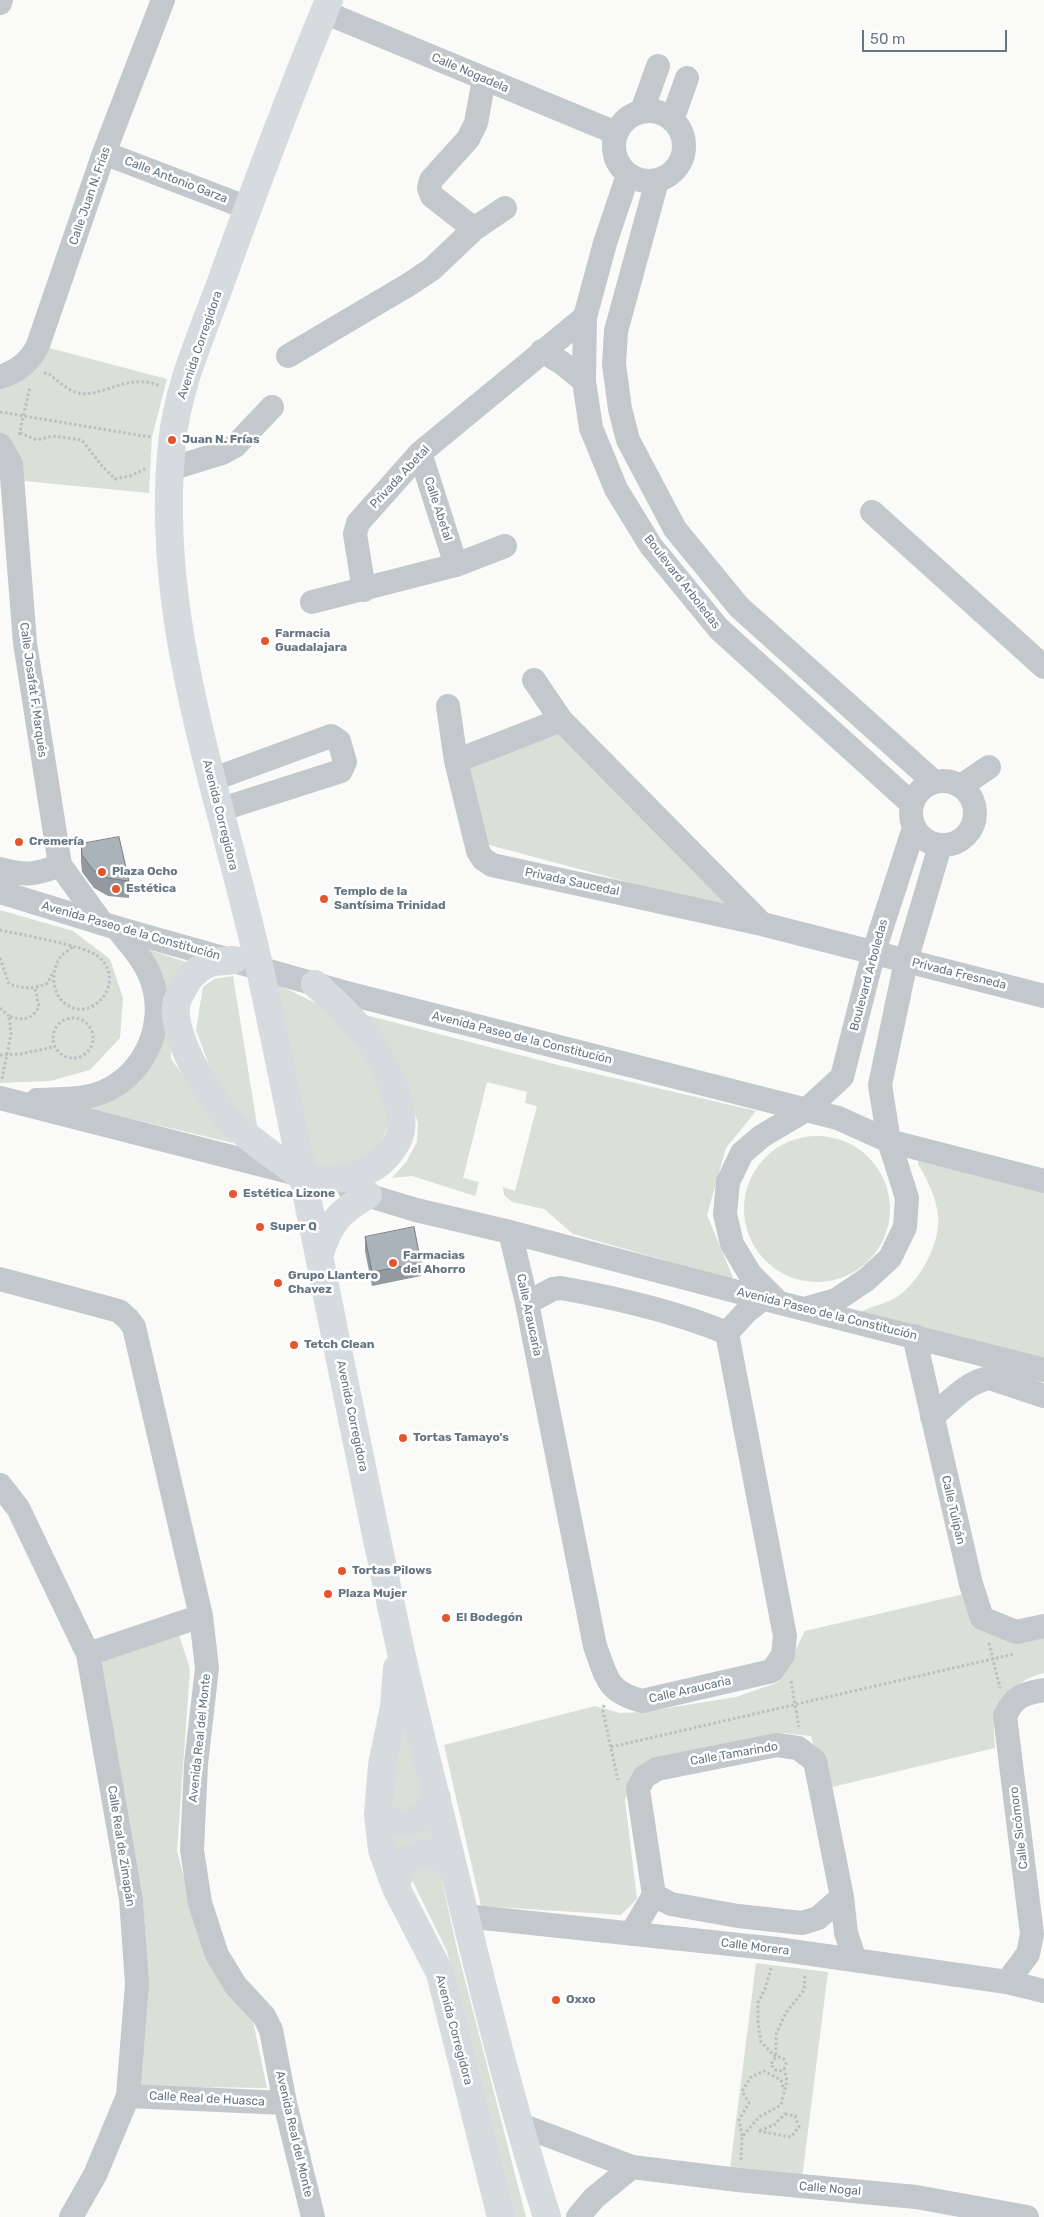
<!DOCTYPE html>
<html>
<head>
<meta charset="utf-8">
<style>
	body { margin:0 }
	#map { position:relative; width:1044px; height:2217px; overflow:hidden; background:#fafaf8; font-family:Rubik,sans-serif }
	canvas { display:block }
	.scale { position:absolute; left:862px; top:30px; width:145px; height:22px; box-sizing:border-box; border:2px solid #657683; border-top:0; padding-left:6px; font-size:15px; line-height:18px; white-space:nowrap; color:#657683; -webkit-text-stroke:4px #fff; paint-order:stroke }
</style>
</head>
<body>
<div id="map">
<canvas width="1044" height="2217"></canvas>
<div class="scale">50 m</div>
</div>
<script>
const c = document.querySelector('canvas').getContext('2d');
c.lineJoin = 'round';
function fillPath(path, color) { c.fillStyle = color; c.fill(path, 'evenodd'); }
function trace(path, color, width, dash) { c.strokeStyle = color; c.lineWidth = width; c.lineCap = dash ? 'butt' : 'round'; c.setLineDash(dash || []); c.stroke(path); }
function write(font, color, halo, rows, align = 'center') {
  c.font = font + ' Rubik,sans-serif'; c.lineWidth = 5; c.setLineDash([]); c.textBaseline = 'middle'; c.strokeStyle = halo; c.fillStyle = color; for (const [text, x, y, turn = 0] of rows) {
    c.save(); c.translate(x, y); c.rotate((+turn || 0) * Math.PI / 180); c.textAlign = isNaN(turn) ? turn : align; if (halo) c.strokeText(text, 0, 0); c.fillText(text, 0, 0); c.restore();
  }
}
fillPath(new Path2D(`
	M 38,345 L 167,379 L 152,437 L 149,493 L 14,480 L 0,445 L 0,377 Z
	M 560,729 L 750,915 L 482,843 L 469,765 Z
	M 0,910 L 73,931 L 110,959 L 123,998 L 120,1038 L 90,1070 L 50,1081 L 0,1083 Z
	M 144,948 L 189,963 L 168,994 L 171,1059 L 233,1143 L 81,1107 L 155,1050 Z
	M 233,976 L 258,1131 L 235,1110 L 212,1073 L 196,1030 L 203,987 L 214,979 Z
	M 273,982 L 329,1010 L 355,1040 L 381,1082 L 391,1118 L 378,1150 L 348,1169 L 311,1168 Z
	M 358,1013 L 558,1065 L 756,1111 L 726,1148 L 707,1215 L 734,1280 L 573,1234 L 544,1209 L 512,1202 L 504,1195 L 503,1187 L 515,1191 L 537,1106 L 525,1103 L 527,1092 L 487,1082 L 463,1178 L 479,1182 L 475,1196 L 412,1176 L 392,1178 L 406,1162 L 417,1142 L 418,1123 L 399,1067 Z
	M744 1209a73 73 0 1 1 146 0a73 73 0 1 1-146 0Z
	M 919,1156 L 1044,1190 L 1044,1364 L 863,1319 L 862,1311 C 874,1306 891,1302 901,1294 C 922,1277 941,1241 938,1215 C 936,1197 927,1179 918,1164 Z
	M 964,1594 L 995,1626 L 1044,1624 L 1044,1673 C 1022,1678 1001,1694 995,1716 C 992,1725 995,1739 995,1748 L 824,1789 L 811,1736 L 782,1733 L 678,1754 L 637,1770 L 625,1800 L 637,1899 L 621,1915 L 481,1906 L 444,1745 L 595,1706 L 620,1713 L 643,1712 L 736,1697 L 779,1682 L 805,1631 Z
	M 179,1635 L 190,1669 L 177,1851 L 206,1960 L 253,2021 L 267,2088 L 132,2086 L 148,1984 L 143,1898 L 100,1662 Z
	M 400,1677 L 416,1751 L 422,1800 L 417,1815 L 392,1815 Z
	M 434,1816 L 445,1854 L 395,1861 L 388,1833 C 411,1840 423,1840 434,1816 Z
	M 417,1863 L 440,1872 L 457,1949 L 526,2217 L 513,2217 L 447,1951 L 409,1874 Z
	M 756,1963 L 828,1972 L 802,2178 L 730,2169 Z`), '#dadfd7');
trace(new Path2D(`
	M 44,373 L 49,374 C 57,380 66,389 75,392 C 98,401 128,371 160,386
	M 0,412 L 150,437
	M 20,433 L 37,440 L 53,436 L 82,440 L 102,466 L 115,479 L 130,476 L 147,468
	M 19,435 L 30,387
	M 0,930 C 19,934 84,946 96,955 C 106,962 111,972 109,984 C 106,1001 86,1016 69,1006 C 51,997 50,971 61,956 C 64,953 69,950 73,947
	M 0,958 L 9,984 C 24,989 33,989 48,983 L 53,971
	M 0,1008 L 9,1016
	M53 1038a20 20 0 1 1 40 0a20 20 0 1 1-40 0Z
	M 0,1055 L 21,1054 L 53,1047
	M 2,1079 L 11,1034 L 9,1016 C 23,1021 31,1020 39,1007 L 35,988
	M 989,1643 L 1000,1688
	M 791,1681 L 799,1727
	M 604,1705 L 603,1712 L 618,1780
	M 611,1747 L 1014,1654
	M 771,1968 L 765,1989 L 758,2003 L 758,2023 L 761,2042 L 776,2057 L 776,2035 L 785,2014 L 804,1990 L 805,1974
	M772 2064a7 7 0 1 1 14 0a7 7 0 1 1-14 0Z
	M 785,2114 L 795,2116 L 799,2127 L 791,2137 L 758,2131 L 774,2125 Z
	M 742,2136 L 739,2120 L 749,2103 L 742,2091 L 751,2077 L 764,2071 L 781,2080 L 784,2090
	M 741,2160 L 742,2137 L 759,2117 L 781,2105 L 787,2081 L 784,2069`), '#bbbfc2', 3, [2.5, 2.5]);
trace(new Path2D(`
	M 0,3 L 1,0
	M 324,12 L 616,133
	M614 146a35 35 0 1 1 70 0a35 35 0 1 1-70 0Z
	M 642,111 L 658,66
	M 672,120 L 687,78
	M 104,153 L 248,208
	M 628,175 L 605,243 L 585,317 L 584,381 L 591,428 L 616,489 L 651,546 L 719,629 L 912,804
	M 657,181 L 616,331 L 614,364 L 620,409 L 628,440 L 675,529 L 739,607 L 934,782
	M 474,229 L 432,196 L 429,188 L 431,180 L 468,139 L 476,123 L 484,79
	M 542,351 L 562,363 L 584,381
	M 288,356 L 408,285 L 432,269 L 474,229 L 505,208
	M 0,377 C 18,371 30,362 38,345 L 104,153 L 163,0
	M 0,445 L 11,464 L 25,643 L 60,865 L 102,923
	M 420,453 L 456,565
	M 170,469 L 222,453 L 235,446 L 272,407
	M 872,512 L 1044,667
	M 364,590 L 355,534 L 358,523 L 420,453 L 585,317
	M 312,602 L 456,565 L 505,546
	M 534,680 L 561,720
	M 448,706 L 456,761 L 478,851 L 483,859 L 492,865 L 762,924 L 1044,996
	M 456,761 L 561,720 L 762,924
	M 211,780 L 331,736 L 339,741 L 345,762 L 341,771 L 219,810
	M911 813a32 32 0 1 1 64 0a32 32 0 1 1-64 0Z
	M 961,786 L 989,767
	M 0,869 C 26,876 36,875 60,865
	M 0,892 L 117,928 L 354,995 L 838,1118 L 889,1141 L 1044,1181
	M 0,1098 L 294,1173
	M 37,1100 C 56,1099 76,1100 94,1095 C 143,1081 169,1025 151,978 C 144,959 129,944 117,928
	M 350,1190 L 416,1210 L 510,1232 L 780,1303 L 1044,1370
	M 510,1232 L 527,1303 L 595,1646 C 607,1678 606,1691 642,1701 L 772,1671 L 783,1655 L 785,1636 L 727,1333 C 674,1311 617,1298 561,1288 L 553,1289 L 527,1303
	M 0,1279 L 119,1311 L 128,1319 L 134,1327 L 201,1616 L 207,1668 L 196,1764 L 192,1850 L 200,1903 L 217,1955 L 236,1986 L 264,2016 L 271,2030 L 285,2103 L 313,2217
	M 777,1301 L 750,1274 L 732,1244 L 725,1214 L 728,1182 L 742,1153 L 762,1136 L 806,1110 L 842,1077 L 874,951 L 914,828
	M 804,1309 L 836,1300 L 866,1280 L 890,1258 L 905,1227 L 907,1198 L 889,1141 L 880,1085 L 906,961 L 940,846
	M 727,1333 L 747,1311 L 764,1298
	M 914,1336 L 971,1584 L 982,1618 L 1016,1632 L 1044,1626
	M 932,1417 C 949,1403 967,1381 990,1378 L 1044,1396
	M 0,1485 L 18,1508 L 88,1654 L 131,1899 L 137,1984 L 128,2096 L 95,2175 L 71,2217
	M 88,1654 L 201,1616
	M 654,1895 L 671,1904 L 738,1916 L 802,1923 L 818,1918 L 842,1897
	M 465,1916 L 777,1949 L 1007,1982 L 1044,1991
	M 631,1934 L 654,1895 L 638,1789 L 644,1777 L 657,1769 L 777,1745 L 798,1748 L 815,1761 L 842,1897 L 846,1933 L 855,1960
	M 1007,1982 L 1028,1954 L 1032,1934 L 1005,1716 C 1015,1695 1023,1694 1044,1690
	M 128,2096 L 285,2103
	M 518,2124 L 632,2167 L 738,2180 L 916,2197 L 1027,2217
	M 578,2217 L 594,2198 L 632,2167`), '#c3c8cc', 24);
trace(new Path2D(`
	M 329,0 C 291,92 256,185 222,279 C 203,332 177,387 172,444 C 153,625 223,799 261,974 C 308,1195 350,1417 398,1638 C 414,1713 434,1787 452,1862 C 481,1981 510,2100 547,2217
	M 234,960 C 226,961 215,961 208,964 C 198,968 188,978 184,987 C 182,992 179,996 177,1001 C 168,1031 209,1098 229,1119 C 245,1136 264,1149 282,1162 C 288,1166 294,1172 301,1175 C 323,1185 366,1177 383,1160 C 398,1145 405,1131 400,1110 C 386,1052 358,1021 315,984
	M 319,1256 C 330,1223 337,1213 368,1195
	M 397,1668 L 394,1707 L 382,1765 L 378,1815 L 382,1850 L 396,1888 L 440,1973 L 501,2217
	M 378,1815 L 387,1821 L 408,1825 L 425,1815 L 437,1798
	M 396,1888 L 401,1865 C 405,1862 410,1856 415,1855 C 432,1849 448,1860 455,1875`), '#d6dbdf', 28);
fillPath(new Path2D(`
	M 81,844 L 129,881 L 129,898 L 108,896 L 94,888 L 82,872 L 81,862 Z
	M 365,1237 L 421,1263 L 421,1276 L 372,1286 L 365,1251 Z`), '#929a9f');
const building = new Path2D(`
	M 119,837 L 129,881 L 108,878 L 94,871 L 82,855 L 81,844 Z
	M 414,1227 L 421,1263 L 372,1272 L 365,1237 Z`);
fillPath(building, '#aab3b9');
trace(building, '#777d82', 1);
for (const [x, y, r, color] of [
	[172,440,5,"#e4572e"],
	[265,641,5,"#e4572e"],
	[19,842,5,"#e4572e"],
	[102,872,5,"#e4572e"],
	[116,889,5,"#e4572e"],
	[324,899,5,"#e4572e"],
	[233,1194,5,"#e4572e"],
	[260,1227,5,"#e4572e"],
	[393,1263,5,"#e4572e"],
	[278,1283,5,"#e4572e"],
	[294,1345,5,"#e4572e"],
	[403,1438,5,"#e4572e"],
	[342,1571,5,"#e4572e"],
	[328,1594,5,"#e4572e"],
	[446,1618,5,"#e4572e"],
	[556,2000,5,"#e4572e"]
]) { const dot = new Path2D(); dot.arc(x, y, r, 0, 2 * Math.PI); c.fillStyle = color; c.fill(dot); trace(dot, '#fff', 2); }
write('12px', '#657683', '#fff', [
	["Calle Nogadela",470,73,23],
	["Calle Antonio Garza",176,180,21],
	["Calle Juan N. Frías",90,196,-71],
	["Avenida Corregidora",200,345,-71],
	["Privada Abetal",400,477,-47],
	["Calle Abetal",438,509,72],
	["Boulevard Arboledas",682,582,52],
	["Calle Josafat F. Marqués",33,690,82],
	["Avenida Corregidora",220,815,76],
	["Privada Saucedal",572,882,12],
	["Avenida Paseo de la Constitución",131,931,16],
	["Privada Fresneda",959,974,14],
	["Boulevard Arboledas",869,975,-75],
	["Avenida Paseo de la Constitución",522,1038,14],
	["Avenida Paseo de la Constitución",827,1314,14],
	["Calle Araucaria",529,1315,78],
	["Avenida Corregidora",352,1416,78],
	["Calle Tulipán",953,1510,77],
	["Calle Araucaria",690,1690,-13],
	["Avenida Real del Monte",200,1738,-84],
	["Calle Tamarindo",734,1754,-10],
	["Calle Sicómoro",1019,1828,-97],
	["Calle Real de Zimapán",121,1846,81],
	["Calle Morera",755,1947,7],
	["Avenida Corregidora",454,2030,75],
	["Calle Real de Huasca",207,2099,3],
	["Avenida Real del Monte",294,2134,77],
	["Calle Nogal",830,2189,5]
]);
write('bold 12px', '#657683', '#fff', [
	["Juan N. Frías",182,440],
	["Farmacia",275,634],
	["Guadalajara",275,648],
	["Cremería",29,842],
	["Plaza Ocho",112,872],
	["Estética",126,889],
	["Templo de la",334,892],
	["Santísima Trinidad",334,906],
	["Estética Lizone",243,1194],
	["Super Q",270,1227],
	["Farmacias",403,1256],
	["del Ahorro",403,1270],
	["Grupo Llantero",288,1276],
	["Chavez",288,1290],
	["Tetch Clean",304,1345],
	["Tortas Tamayo's",413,1438],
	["Tortas Pilows",352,1571],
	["Plaza Mujer",338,1594],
	["El Bodegón",456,1618],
	["Oxxo",566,2000]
], 'left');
</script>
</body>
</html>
